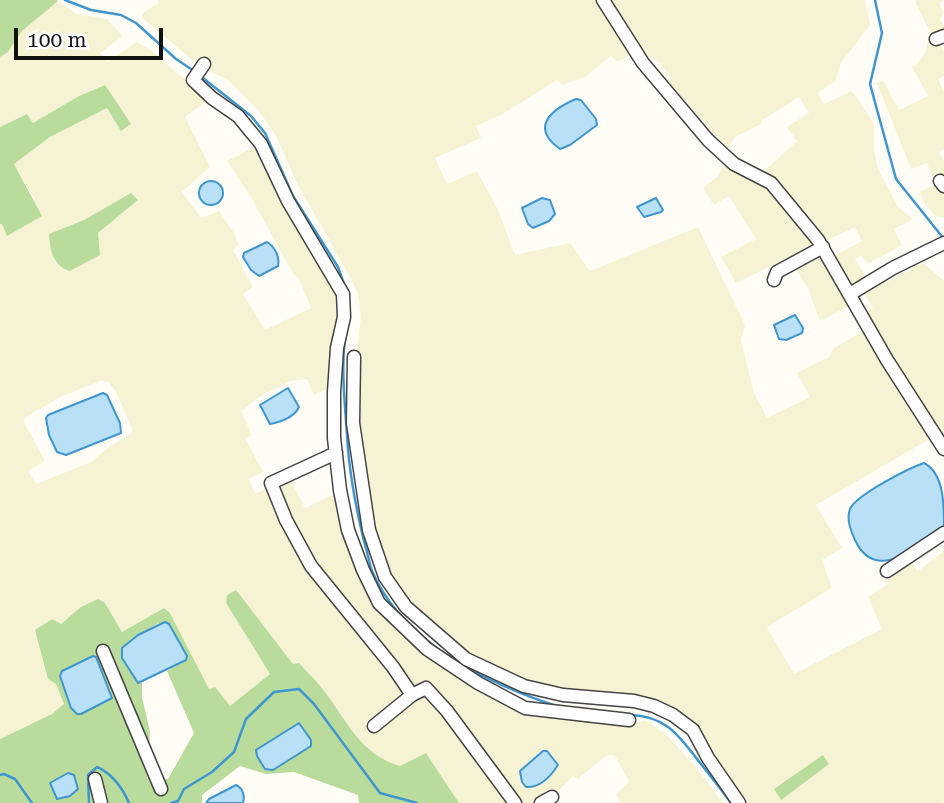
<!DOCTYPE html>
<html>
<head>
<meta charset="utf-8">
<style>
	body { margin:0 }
	#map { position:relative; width:944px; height:803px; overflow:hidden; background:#fffdf5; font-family:"Roboto Serif",serif }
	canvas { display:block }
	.scale { position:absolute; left:14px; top:28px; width:149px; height:32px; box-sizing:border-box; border:4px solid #111; border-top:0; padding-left:9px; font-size:21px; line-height:24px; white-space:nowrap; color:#111; -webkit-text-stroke:5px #fff; paint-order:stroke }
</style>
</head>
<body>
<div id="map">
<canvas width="944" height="803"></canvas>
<div class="scale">100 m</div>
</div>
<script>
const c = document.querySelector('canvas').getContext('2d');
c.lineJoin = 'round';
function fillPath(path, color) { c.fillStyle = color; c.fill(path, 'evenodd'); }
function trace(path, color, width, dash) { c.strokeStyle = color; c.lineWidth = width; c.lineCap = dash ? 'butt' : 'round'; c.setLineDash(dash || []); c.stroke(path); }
fillPath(new Path2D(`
	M 158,0 L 865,0 L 870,25 L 841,63 L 835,81 L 818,93 L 824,104 L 852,91 L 874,123 L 874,149 L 877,167 L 898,207 L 913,219 L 894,229 L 902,245 L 868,264 L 861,256 L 855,259 L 867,279 L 851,289 L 834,256 L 862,241 L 855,227 L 824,242 L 781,185 L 764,171 L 797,141 L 787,127 L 809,113 L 799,97 L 761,121 L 761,124 L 737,136 L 727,148 L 667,80 L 671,77 L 660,63 L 648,56 L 641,48 L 618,62 L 611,56 L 585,77 L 562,85 L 557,80 L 501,115 L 476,126 L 481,138 L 435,158 L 447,184 L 477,171 L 498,210 L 515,255 L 570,243 L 590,271 L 698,227 L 745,325 L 741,340 L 754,393 L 767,418 L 810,397 L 797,373 L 829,357 L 834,348 L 865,330 L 933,437 L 816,505 L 842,548 L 822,560 L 832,588 L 767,627 L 794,674 L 882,629 L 868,597 L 889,583 L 886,577 L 911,562 L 918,571 L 944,551 L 944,801 L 941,803 L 742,803 L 674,713 L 516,681 L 469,658 L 407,604 L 383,568 L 360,469 L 357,353 L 361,316 L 358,294 L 349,275 L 298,185 L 276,136 L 259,111 L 228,80 L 200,66 L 142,18 L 142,14 L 159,2 Z
	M 918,0 L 944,0 L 939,3 L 944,13 L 940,19 L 944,26 L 944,36 L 939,43 L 944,52 L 944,76 L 938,79 L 944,92 L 944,149 L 939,152 L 944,160 L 944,218 L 936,216 L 926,206 L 919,192 L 935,185 L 927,163 L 911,169 L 877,83 L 883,80 L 899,110 L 928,96 L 912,67 L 918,63 L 925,53 L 930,32 L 915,1 Z
	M 58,1 L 77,14 L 107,19 L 123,36 L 100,53 L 107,62 L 137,42 L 152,51 L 208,100 L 185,117 L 210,167 L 182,192 L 201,218 L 219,211 L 234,233 L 239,245 L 233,250 L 253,287 L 243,294 L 265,330 L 311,308 L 299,279 L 294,275 L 252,199 L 227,161 L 258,145 L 283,206 L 295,222 L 337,294 L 341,314 L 331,387 L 314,395 L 307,379 L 290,381 L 261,396 L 241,411 L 252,435 L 246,440 L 263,472 L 249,479 L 255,494 L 281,482 L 292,483 L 305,508 L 335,494 L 349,546 L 371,604 L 421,649 L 553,716 L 586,722 L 623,725 L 646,721 L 666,734 L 694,765 L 723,803 L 621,803 L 616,794 L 629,781 L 615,756 L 610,755 L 603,758 L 578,779 L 573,776 L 557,792 L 536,803 L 459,803 L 426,753 L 401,766 L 384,761 L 357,738 L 321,687 L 299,663 L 293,664 L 236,591 L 226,603 L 270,674 L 229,707 L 215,688 L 209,690 L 170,613 L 164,608 L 122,632 L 105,603 L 81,608 L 60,624 L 56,684 L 64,704 L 52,714 L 0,739 L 0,224 L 2,223 L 8,235 L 35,199 L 13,164 L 50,137 L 108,107 L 105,85 L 79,96 L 32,124 L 26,114 L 0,127 L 0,57 L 8,52 L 22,31 ZM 131,193 L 137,201 L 98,233 L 55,260 L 49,244 L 49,234 L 84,220 ZM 100,381 L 108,382 L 115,390 L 132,428 L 132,433 L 110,446 L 91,462 L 36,484 L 28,471 L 45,461 L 24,422 L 24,418 L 61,397 Z
	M 725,163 L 763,182 L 813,239 L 851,305 L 820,321 L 808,289 L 789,257 L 736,283 L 721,257 L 756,239 L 729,196 L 714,205 L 703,188 L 717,177 Z
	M 924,263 L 944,281 L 944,444 L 863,314 L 873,308 L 864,293 Z`), '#f6f3d4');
fillPath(new Path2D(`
	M 0,0 L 56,0 L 58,1 L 22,31 L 8,52 L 0,57 Z
	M 105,85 L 131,124 L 121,131 L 107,108 L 50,137 L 14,164 L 42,216 L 7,236 L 2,224 L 0,224 L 0,127 L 27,114 L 33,123 L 79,96 Z
	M 131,193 L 138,200 L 98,233 L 100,255 L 70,271 C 54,267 49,249 49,234 L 84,220 Z
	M 236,590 L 293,664 L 299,663 C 306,671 314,678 321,687 C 346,718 359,754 400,766 L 426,753 L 459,803 L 359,803 L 358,795 L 294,772 L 266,774 L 240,766 L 202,795 L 202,803 L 0,803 L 0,739 L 52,714 L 64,704 L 56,684 L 48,679 L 35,630 L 52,619 L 61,624 L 81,607 L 98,599 L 105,603 L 122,632 L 164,608 L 170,613 L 209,689 L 215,687 L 230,706 L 270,674 L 226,603 L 227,595 ZM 159,623 L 186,660 L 167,671 L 194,733 L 168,779 L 147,779 L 150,732 L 142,697 L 142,683 L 138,683 L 122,649 L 138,635 ZM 93,656 L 96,657 L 112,698 L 73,711 L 66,689 Z
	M 823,755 L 829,764 L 781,800 L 774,789 Z`), '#b9dc9c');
const water = new Path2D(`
	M 576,99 L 581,100 L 596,119 L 597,125 L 570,145 L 560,149 C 530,128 550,110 576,99 Z
	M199 193a12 12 0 1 1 24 0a12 12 0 1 1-24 0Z
	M 542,198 L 550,200 L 555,214 L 549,221 L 533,228 L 528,224 L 522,208 Z
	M 656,198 L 663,210 L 661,212 L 644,217 L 637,207 Z
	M 267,242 C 275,247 280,257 278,266 L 259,276 L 251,270 L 243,257 L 244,253 Z
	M 795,315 L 803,328 L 802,333 L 786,340 L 779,339 L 774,325 Z
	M 288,388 L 299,407 C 294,418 280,422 270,424 L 260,405 Z
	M 103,393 L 107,395 L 120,423 L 121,433 L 66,455 L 57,452 L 49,435 L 46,418 L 48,415 Z
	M 924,463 C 944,473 944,505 944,526 C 919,546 876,585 855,540 C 851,531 846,519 850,509 C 856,495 909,468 924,463 Z
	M 165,622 L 169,624 L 187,656 L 186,660 L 138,683 L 122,658 L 122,648 L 138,635 Z
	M 93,656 L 96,657 L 112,698 L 81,714 L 77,714 L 71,708 L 60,676 L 62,671 Z
	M 299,723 L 311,740 L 311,746 L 273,770 L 265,769 L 257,756 L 256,750 Z
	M 543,751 L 547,751 L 558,765 C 551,776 540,788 526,787 L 522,782 L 520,771 Z
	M 68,773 L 74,775 L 78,789 L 70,796 L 57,799 L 50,783 Z
	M 236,785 C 243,788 245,796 243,803 L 206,803 L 209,799 Z`);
fillPath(water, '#b9e0f7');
trace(water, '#3f96cf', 2);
trace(new Path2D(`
	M 65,0 L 91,10 L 121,15 L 136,23 L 176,59 L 194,71
	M 875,0 L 882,33 L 870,84 L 896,179 L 944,239
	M 199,75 L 251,116 L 265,133 L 293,196 L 338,267 L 345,287
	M 345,339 C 341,370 345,404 347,435 C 349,472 356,509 365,545 C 368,553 369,563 372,571 C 403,643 487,683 556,706
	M 632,715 C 669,717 680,738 701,764 C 711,777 721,789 731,803
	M 0,775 L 4,774 L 15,779 L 32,803
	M 89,803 L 88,775 L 97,767 C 113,774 122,787 129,803
	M 171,803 L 178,801 L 184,789 L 212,772 L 234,752 L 246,719 L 274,692 L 299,689 L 314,704 L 380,793 L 417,803`), '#3f96cf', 2.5);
const minor = new Path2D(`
	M 603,0 L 643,63 L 708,140 L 734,164 L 771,183 L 818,240 L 887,360 L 944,449
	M 936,39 L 944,36
	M 204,64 L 193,80 L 212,98 L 238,116 L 261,144 L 288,201 L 343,294 L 344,317 L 337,348 L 334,392 L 334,438 L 340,490 L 348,530 L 363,570 L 379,603 L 427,649 L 478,683 L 525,708 L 629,720
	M 940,181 L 944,186
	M 774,280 L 777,272 L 823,247
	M 850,294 L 893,268 L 944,243
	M 354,357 L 353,423 L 369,530 L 385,577 L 406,607 L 466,659 L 524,686 L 563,695 L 634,701 L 654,706 L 673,715 L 693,730 L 708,758 L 739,803
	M 336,453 L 271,483 L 286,520 L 311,566 L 393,667 L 412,695
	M 887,571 L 944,533
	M 103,651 L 161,789
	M 374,726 L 412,695 L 426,688 L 447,711 L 515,803
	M 95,779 L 101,803
	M 541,803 L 552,797`);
trace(minor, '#444', 15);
trace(minor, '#fff', 12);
</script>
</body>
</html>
